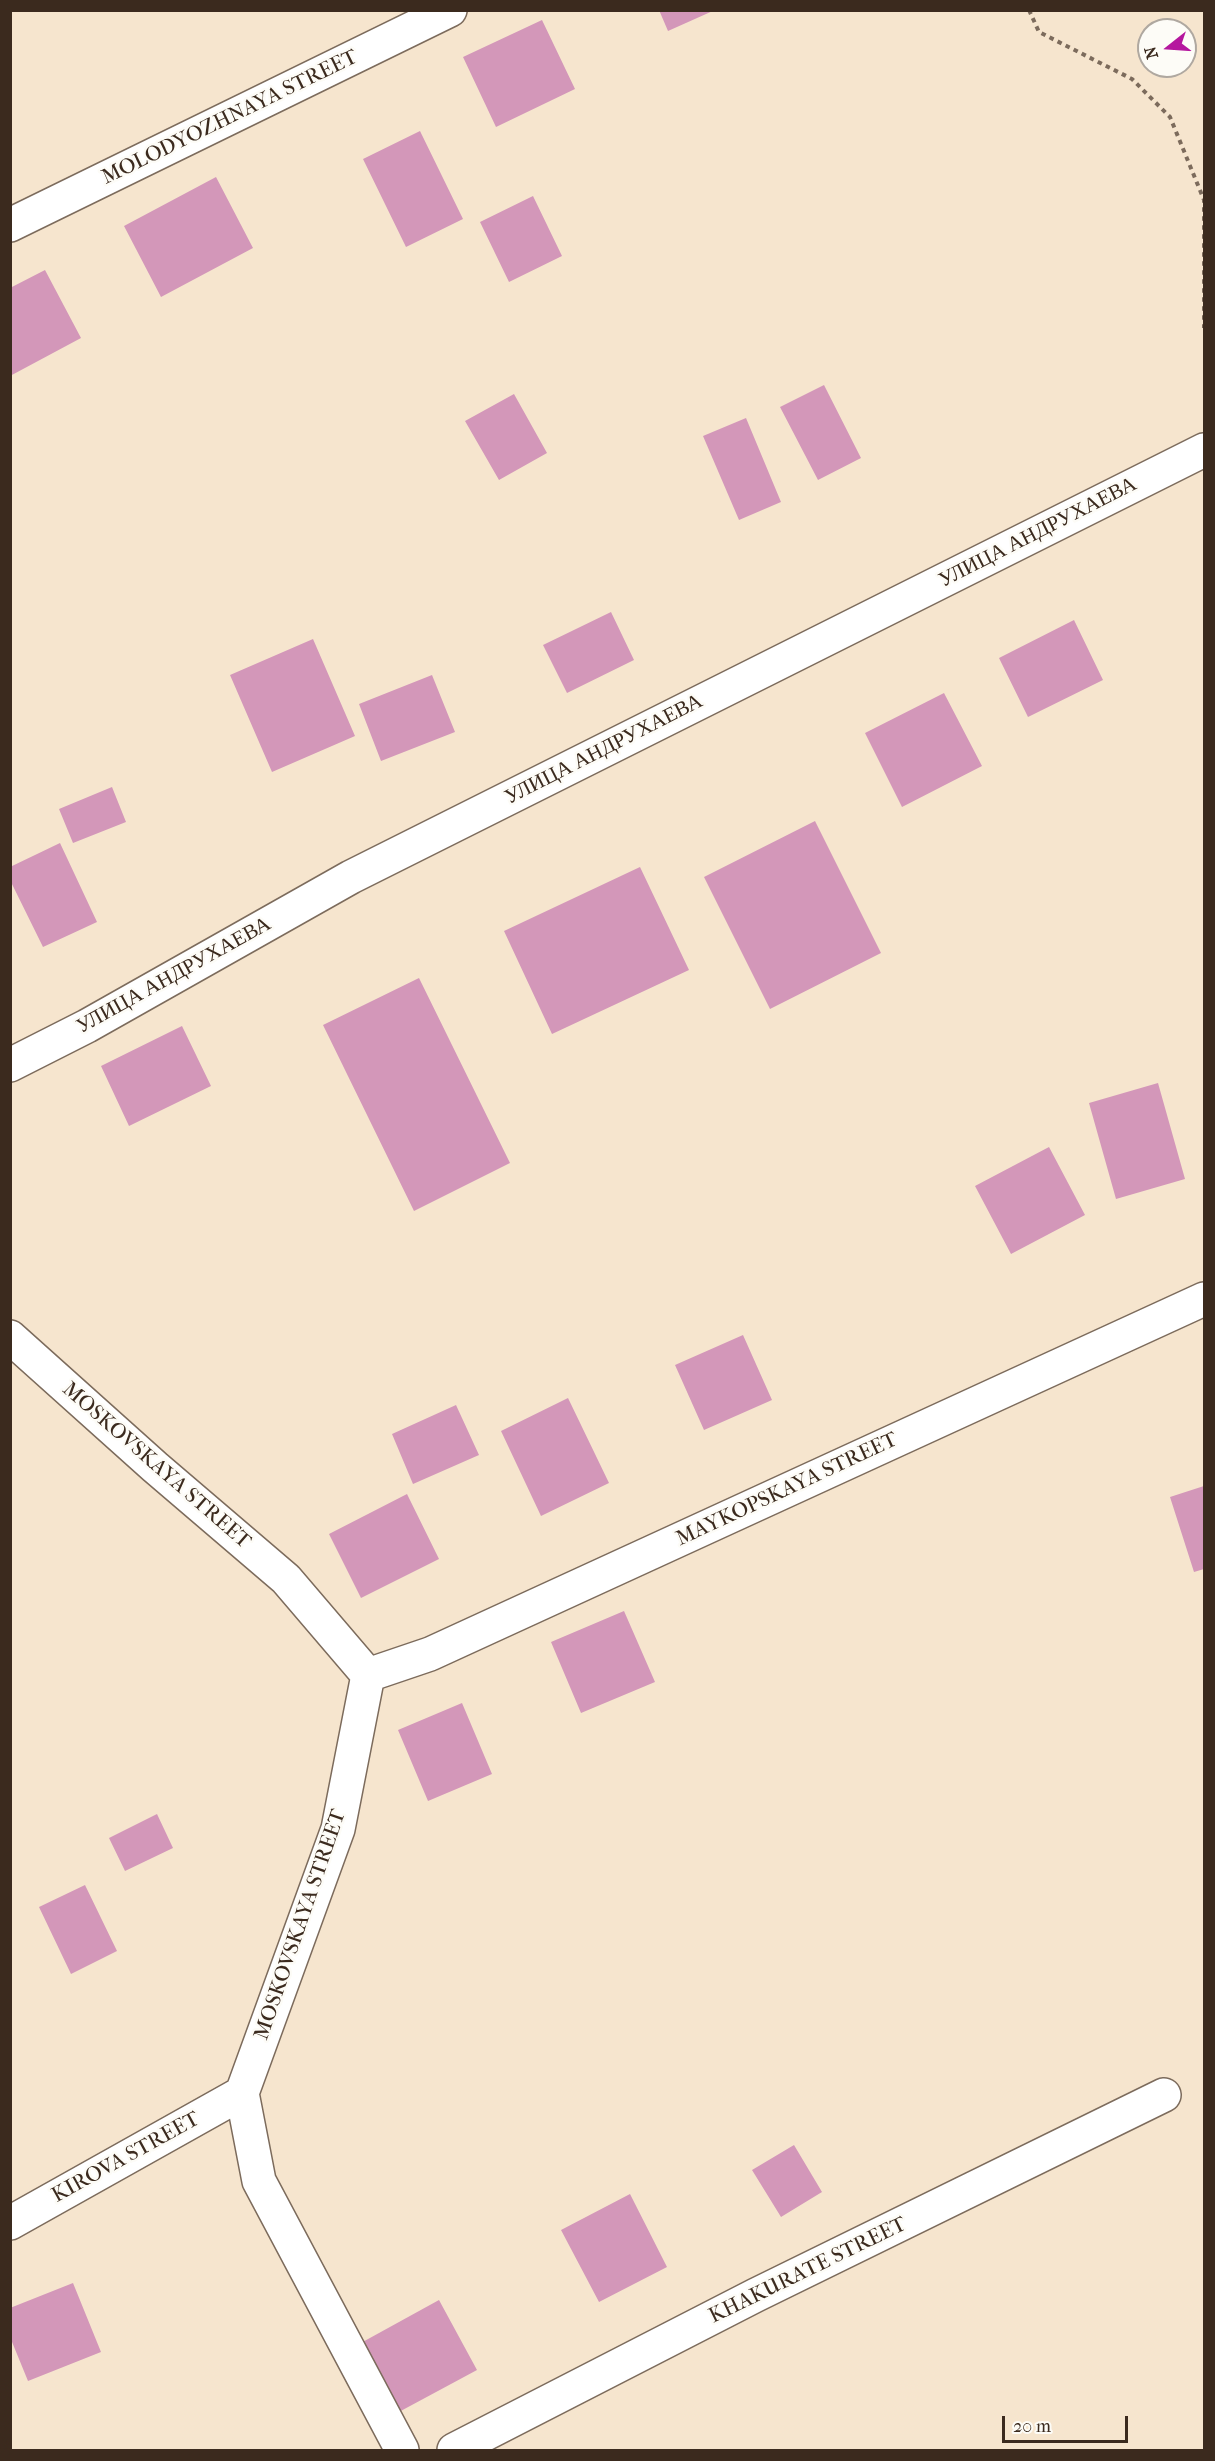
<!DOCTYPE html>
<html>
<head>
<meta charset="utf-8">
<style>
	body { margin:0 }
	#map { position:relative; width:1215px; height:2461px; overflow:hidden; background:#f6e5ce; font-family:"IM FELL French Canon",serif }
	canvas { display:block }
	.frame { position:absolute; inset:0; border:12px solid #3b2a1e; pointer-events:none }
	.north { position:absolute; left:1137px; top:18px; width:60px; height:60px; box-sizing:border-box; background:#fdfcf7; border:2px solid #afa8a0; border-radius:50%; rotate:253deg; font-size:16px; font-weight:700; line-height:24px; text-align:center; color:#3b2a1e }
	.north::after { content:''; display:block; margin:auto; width:21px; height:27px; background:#b5179e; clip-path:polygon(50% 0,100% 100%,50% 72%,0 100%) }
	.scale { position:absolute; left:1002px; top:2416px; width:126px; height:27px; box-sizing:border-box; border:3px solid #3b2a1e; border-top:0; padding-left:8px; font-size:18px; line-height:21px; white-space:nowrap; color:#3b2a1e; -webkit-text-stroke:4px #fdfcf7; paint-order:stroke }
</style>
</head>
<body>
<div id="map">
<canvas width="1215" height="2461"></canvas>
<div class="frame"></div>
<div class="north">N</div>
<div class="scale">20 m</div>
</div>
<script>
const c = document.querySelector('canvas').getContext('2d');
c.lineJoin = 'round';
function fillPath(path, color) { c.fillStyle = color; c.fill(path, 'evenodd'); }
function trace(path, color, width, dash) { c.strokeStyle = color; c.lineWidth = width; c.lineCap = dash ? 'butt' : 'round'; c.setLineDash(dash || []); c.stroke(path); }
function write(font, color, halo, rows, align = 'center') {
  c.font = font + ' "IM FELL French Canon",serif'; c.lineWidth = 5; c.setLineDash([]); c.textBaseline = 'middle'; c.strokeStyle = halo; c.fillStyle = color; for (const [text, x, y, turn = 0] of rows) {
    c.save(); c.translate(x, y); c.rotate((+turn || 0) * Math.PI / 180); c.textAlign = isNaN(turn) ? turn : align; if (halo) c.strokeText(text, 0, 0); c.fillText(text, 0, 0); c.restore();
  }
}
fillPath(new Path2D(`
	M 659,10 L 715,10 L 668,31 Z
	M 542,20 L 575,89 L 496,127 L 463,57 Z
	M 420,131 L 463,219 L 406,247 L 363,159 Z
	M 216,177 L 253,248 L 161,297 L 124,226 Z
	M 533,196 L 562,256 L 509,282 L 480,222 Z
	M 45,270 L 81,338 L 10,376 L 10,288 Z
	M 824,385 L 861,458 L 818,480 L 780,407 Z
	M 514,394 L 547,453 L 499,480 L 465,421 Z
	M 746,418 L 781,502 L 739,520 L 703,436 Z
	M 611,612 L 634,660 L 567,693 L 543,645 Z
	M 1074,620 L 1103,680 L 1028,717 L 999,658 Z
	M 313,639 L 355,736 L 272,772 L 230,675 Z
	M 432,675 L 455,732 L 381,761 L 359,704 Z
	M 944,693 L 982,766 L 902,807 L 865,733 Z
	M 112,787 L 126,822 L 73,843 L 59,809 Z
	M 815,821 L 881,953 L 770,1009 L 704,877 Z
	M 60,843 L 97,922 L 43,947 L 10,880 L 10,867 Z
	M 640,867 L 689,970 L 552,1034 L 504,931 Z
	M 419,978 L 510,1163 L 414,1211 L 323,1025 Z
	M 182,1026 L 211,1086 L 129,1126 L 101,1066 Z
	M 1158,1083 L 1185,1179 L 1116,1199 L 1089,1103 Z
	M 1049,1147 L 1085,1215 L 1011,1254 L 975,1186 Z
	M 743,1335 L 772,1400 L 704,1430 L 675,1365 Z
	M 568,1398 L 609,1483 L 541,1516 L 501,1431 Z
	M 456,1405 L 479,1455 L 413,1484 L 392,1434 Z
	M 1204,1486 L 1204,1569 L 1194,1572 L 1170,1497 Z
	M 407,1494 L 439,1559 L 361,1598 L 329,1534 Z
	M 624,1611 L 655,1682 L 581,1713 L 551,1642 Z
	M 462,1703 L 492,1774 L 428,1801 L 398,1730 Z
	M 157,1814 L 173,1848 L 125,1871 L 109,1838 Z
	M 85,1885 L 117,1951 L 71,1974 L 39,1907 Z
	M 794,2145 L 822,2192 L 781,2217 L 752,2170 Z
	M 630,2194 L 667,2267 L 599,2302 L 561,2230 Z
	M 73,2283 L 101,2352 L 28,2381 L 10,2337 L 10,2308 Z
	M 439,2300 L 477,2370 L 397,2413 L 359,2344 Z`), '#d397b9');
const minor = new Path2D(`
	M 10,225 L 450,10
	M 10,1065 L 87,1026 L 351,877 L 1204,450
	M 10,1337 L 155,1467 L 286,1579 L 368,1675 L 338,1829 L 242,2093 L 259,2181 L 402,2450
	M 368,1675 L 430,1654 L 1204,1299
	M 10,2223 L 242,2093
	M 454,2450 L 756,2295 L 1164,2095`);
trace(minor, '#7c6b5c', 36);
trace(new Path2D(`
	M 1029,10 L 1039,32 L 1132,79 L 1170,117 L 1204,200 L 1204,328`), '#7c6b5c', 4, [4.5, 4.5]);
trace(minor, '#fff', 33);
write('21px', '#3b2a1e', '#fdfcf7', [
	["MOLODYOZHNAYA STREET",230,118,-26],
	["УЛИЦА АНДРУХАЕВА",1038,533,-27],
	["УЛИЦА АНДРУХАЕВА",604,750,-27],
	["УЛИЦА АНДРУХАЕВА",174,976,-29],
	["MOSKOVSKAYA STREET",156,1466,41],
	["MAYKOPSKAYA STREET",787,1490,-25],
	["MOSKOVSKAYA STREET",301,1925,-71],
	["KIROVA STREET",126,2158,-29],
	["KHAKURATE STREET",808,2271,-26]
]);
</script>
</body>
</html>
